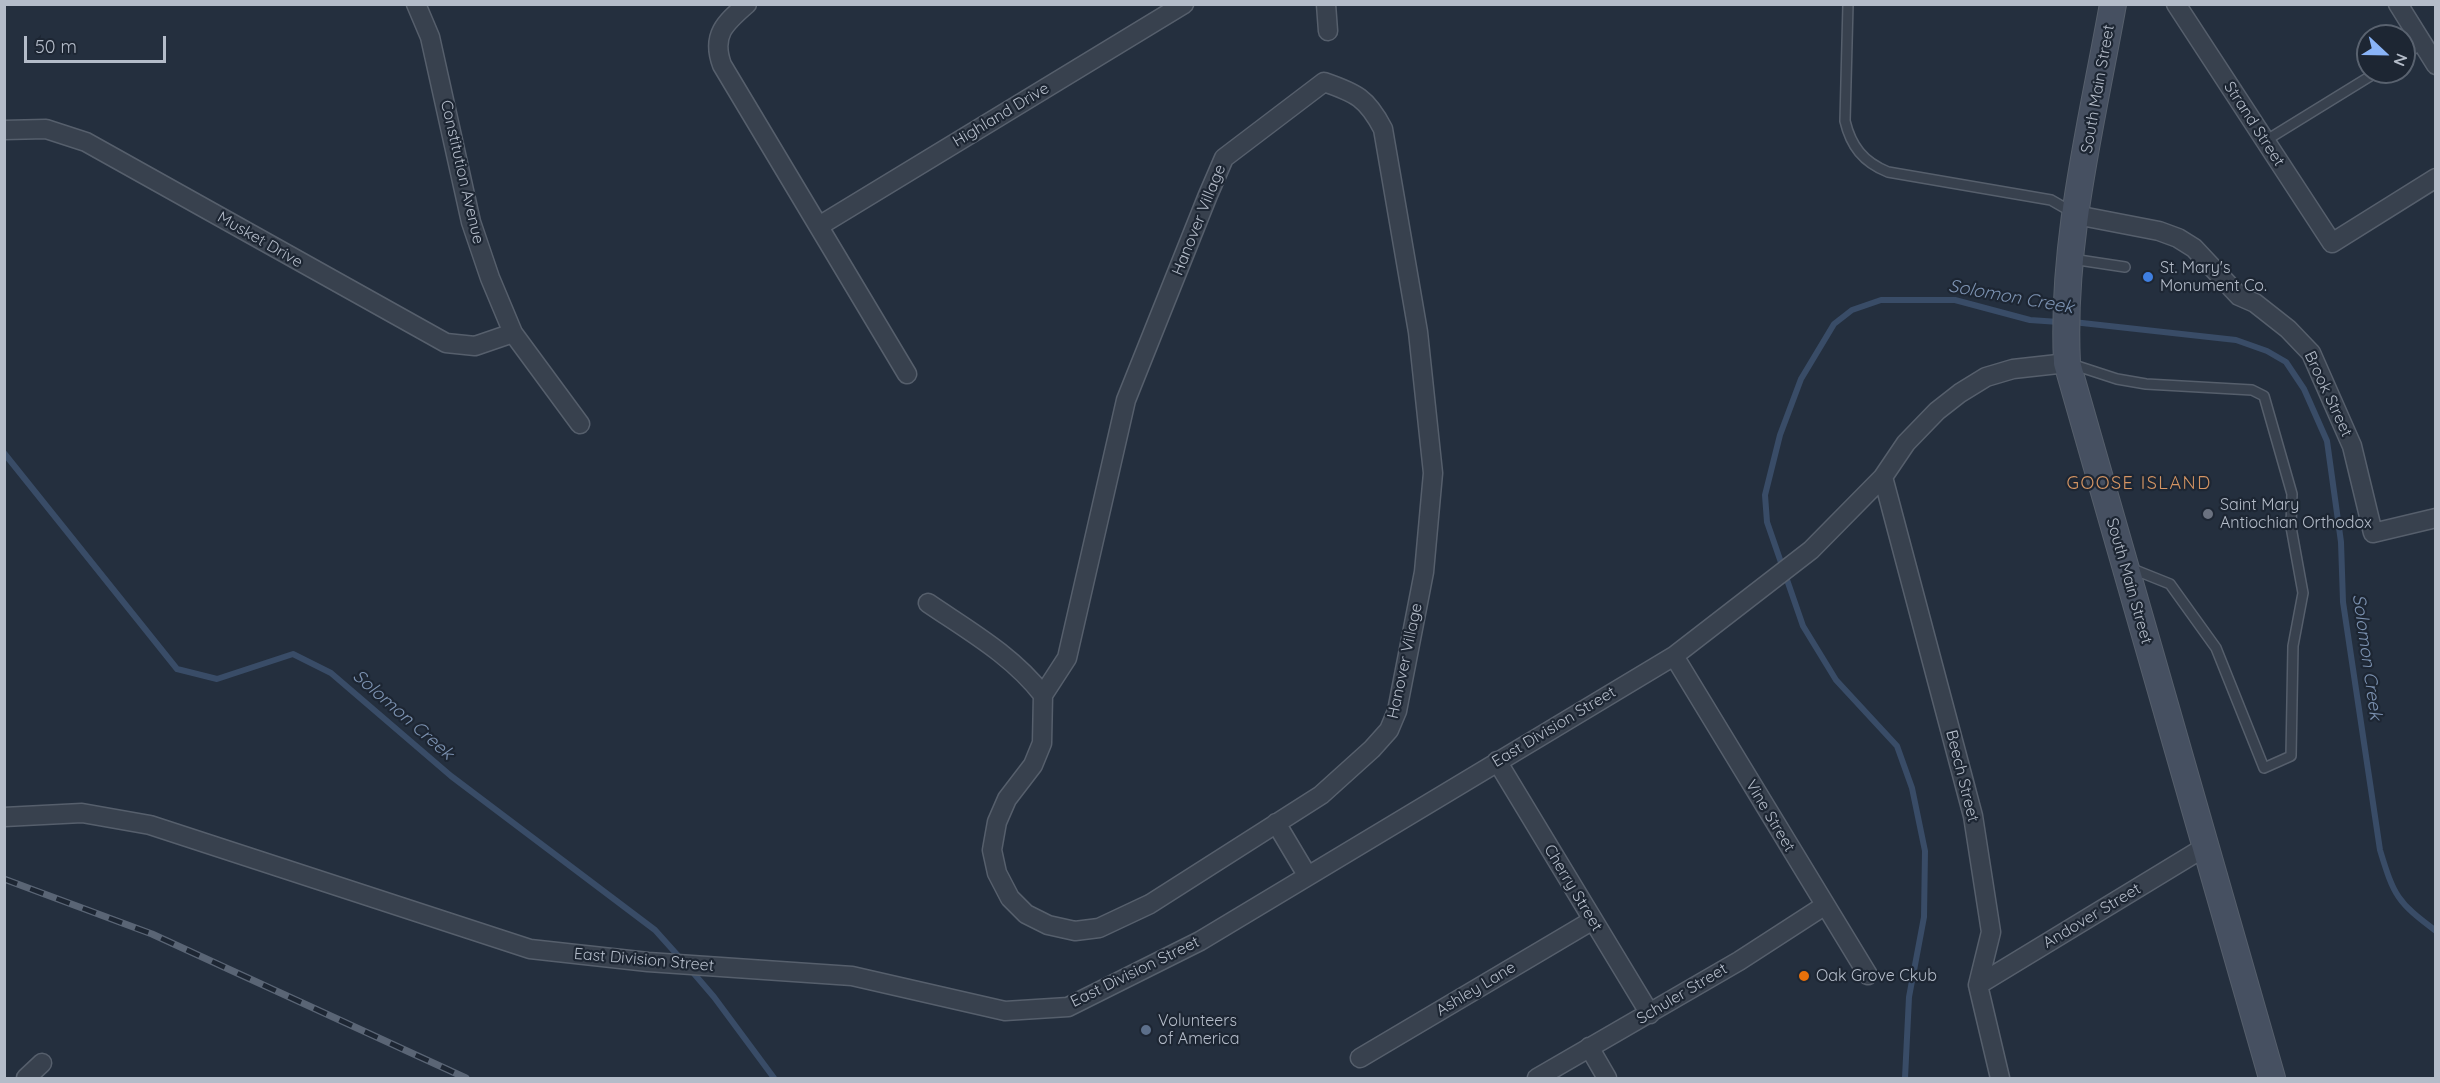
<!DOCTYPE html>
<html>
<head>
<meta charset="utf-8">
<style>
	body { margin:0 }
	#map { position:relative; width:2440px; height:1083px; overflow:hidden; background:#242f3e; font-family:Quicksand,sans-serif }
	canvas { display:block }
	.frame { position:absolute; inset:0; border:6px solid #b4bcc9; pointer-events:none }
	.north { position:absolute; left:2356px; top:24px; width:60px; height:60px; box-sizing:border-box; background:#1d2633; border:2px solid #59626f; border-radius:50%; rotate:112deg; font-size:16px; font-weight:700; line-height:24px; text-align:center; color:#b4bcc9 }
	.north::after { content:''; display:block; margin:auto; width:21px; height:27px; background:#8ab4f8; clip-path:polygon(50% 0,100% 100%,50% 72%,0 100%) }
	.scale { position:absolute; left:24px; top:36px; width:142px; height:27px; box-sizing:border-box; border:3px solid #b4bcc9; border-top:0; padding-left:8px; font-size:18px; line-height:21px; white-space:nowrap; color:#b4bcc9; -webkit-text-stroke:4px #1d2633; paint-order:stroke }
</style>
</head>
<body>
<div id="map">
<canvas width="2440" height="1083"></canvas>
<div class="frame"></div>
<div class="north">N</div>
<div class="scale">50 m</div>
</div>
<script>
const c = document.querySelector('canvas').getContext('2d');
c.lineJoin = 'round';
function trace(path, color, width, dash) { c.strokeStyle = color; c.lineWidth = width; c.lineCap = dash ? 'butt' : 'round'; c.setLineDash(dash || []); c.stroke(path); }
function write(font, color, halo, rows, align = 'center') {
  c.font = font + ' Quicksand,sans-serif'; c.lineWidth = 4.5; c.setLineDash([]); c.textBaseline = 'middle'; c.strokeStyle = halo; c.fillStyle = color; for (const [text, x, y, turn = 0] of rows) {
    c.save(); c.translate(x, y); c.rotate((+turn || 0) * Math.PI / 180); c.textAlign = isNaN(turn) ? turn : align; if (halo) c.strokeText(text, 0, 0); c.fillText(text, 0, 0); c.restore();
  }
}
trace(new Path2D(`
	M 2073,322 L 2236,340 L 2267,351 L 2286,362 L 2304,389 L 2327,441 L 2341,542 L 2343,602 L 2380,850 C 2394,896 2397,902 2436,931
	M 4,453 L 177,669 L 217,679 L 293,654 L 331,673 L 451,776 L 655,930 L 681,959
	M 690,969 L 714,997 L 774,1078
	M 1905,1078 L 1909,997 L 1924,917 L 1925,851 L 1912,788 L 1897,746 L 1836,680 L 1803,626 L 1767,522 L 1765,495 L 1780,435 L 1801,379 L 1834,324 L 1852,310 L 1881,300 L 1955,300 L 2030,320 L 2059,322`), '#394c67', 6);
const service = new Path2D(`
	M 1848,4 L 1845,121 C 1851,146 1863,162 1888,172 L 2051,200 L 2072,212
	M 2404,55 L 2422,44
	M 2265,141 L 2377,72
	M 2072,259 L 2125,267
	M 2071,364 L 2117,379 L 2146,384 L 2252,390 L 2264,396 L 2292,494 L 2291,527 L 2303,593 L 2293,646 L 2291,756 L 2264,768 L 2216,648 L 2170,584 L 2130,568`);
const minor = new Path2D(`
	M 416,4 L 430,37 L 471,222 L 490,278 L 513,333 L 580,424
	M 747,4 C 725,23 711,35 722,65 L 907,374
	M 1326,4 L 1328,31
	M 2176,4 L 2332,243 L 2436,178
	M 2398,4 L 2436,65
	M 1324,82 C 1356,93 1367,98 1383,129 L 1418,332 L 1433,473 L 1424,572 L 1397,711 L 1389,730 L 1372,749 L 1321,795 L 1150,904 L 1099,928 L 1075,931 L 1048,925 L 1026,914 L 1010,898 L 997,873 L 992,850 L 997,822 L 1007,799 L 1033,765 L 1042,743 L 1043,695 L 1067,658 L 1126,400 L 1208,195 L 1224,158 Z
	M 4,130 L 46,129 L 86,142 L 446,343 L 475,346 L 513,333
	M 2076,215 L 2159,231 L 2178,238 L 2194,248 L 2239,296 L 2255,303 L 2288,329 L 2311,353 L 2352,446 L 2373,533 L 2436,518
	M 819,226 L 1184,4
	M 1883,477 L 1973,816 L 1991,932 L 1978,985 L 2000,1078
	M 928,603 C 969,631 1012,655 1043,695
	M 1674,656 L 1868,975
	M 1497,761 L 1650,1014
	M 4,817 L 82,813 L 150,825 L 530,949 L 648,962 L 852,976 L 1005,1011 L 1068,1007 L 1200,941 L 1674,656 L 1811,550 L 1883,477 L 1906,443 L 1937,411 L 1960,393 L 1986,377 L 2013,369 L 2067,363
	M 1276,823 L 1307,875
	M 1978,985 L 2205,847
	M 1589,1047 L 1607,1078
	M 1360,1058 L 1593,920
	M 26,1078 L 42,1063
	M 1537,1078 L 1739,961 L 1824,906`);
const secondary = new Path2D(`
	M 2113,4 C 2092,122 2061,243 2067,363 L 2272,1078`);
trace(service, '#565f6c', 12);
trace(minor, '#565f6c', 21);
trace(secondary, '#565f6c', 28);
trace(service, '#38414e', 9);
trace(minor, '#38414e', 18);
trace(secondary, '#465061', 26);
const rail = new Path2D(`
	M 4,879 L 152,934 L 466,1078`);
trace(rail, '#5a6575', 7);
trace(rail, '#1d2633', 4.5, [14]);
for (const [x, y, r, color] of [
	[2148,277,6,"#3f7fe0"],
	[2208,514,6,"#6b7280"],
	[1804,976,6,"#e8710a"],
	[1146,1030,6,"#5c6f8a"]
]) { const dot = new Path2D(); dot.arc(x, y, r, 0, 2 * Math.PI); c.fillStyle = color; c.fill(dot); trace(dot, '#1d2633', 2); }
write('16px', '#b4bcc9', '#1d2633', [
	["South Main Street",2098,89,-80],
	["Highland Drive",1001,115,-31],
	["Strand Street",2254,124,57],
	["Constitution Avenue",462,172,77],
	["Hanover Village",1199,220,-68],
	["Musket Drive",260,240,30],
	["Brook Street",2328,394,65],
	["South Main Street",2129,581,74],
	["Hanover Village",1405,661,-78],
	["East Division Street",1554,727,-31],
	["Beech Street",1962,776,76],
	["Vine Street",1770,816,59],
	["Cherry Street",1573,888,59],
	["Andover Street",2092,916,-31],
	["East Division Street",644,960,5],
	["East Division Street",1135,972,-26],
	["Ashley Lane",1476,989,-31],
	["Schuler Street",1682,994,-31]
]);
write('16px', '#b4bcc9', '#1d2633', [
	["St. Mary's",2160,268],
	["Monument Co.",2160,286],
	["Saint Mary",2220,505],
	["Antiochian Orthodox",2220,523],
	["Oak Grove Ckub",1816,976],
	["Volunteers",1158,1021],
	["of America",1158,1039]
], 'left');
write('italic 18px', '#7c92b1', '#1d2633', [
	["Solomon Creek",2011,297,10],
	["Solomon Creek",2367,657,82],
	["Solomon Creek",403,715,41]
]);
c.letterSpacing = '1.5px';
write('18px', '#d59563', '#1d2633', [
	["GOOSE ISLAND",2139,484]
]);
c.letterSpacing = '0px';
</script>
</body>
</html>
